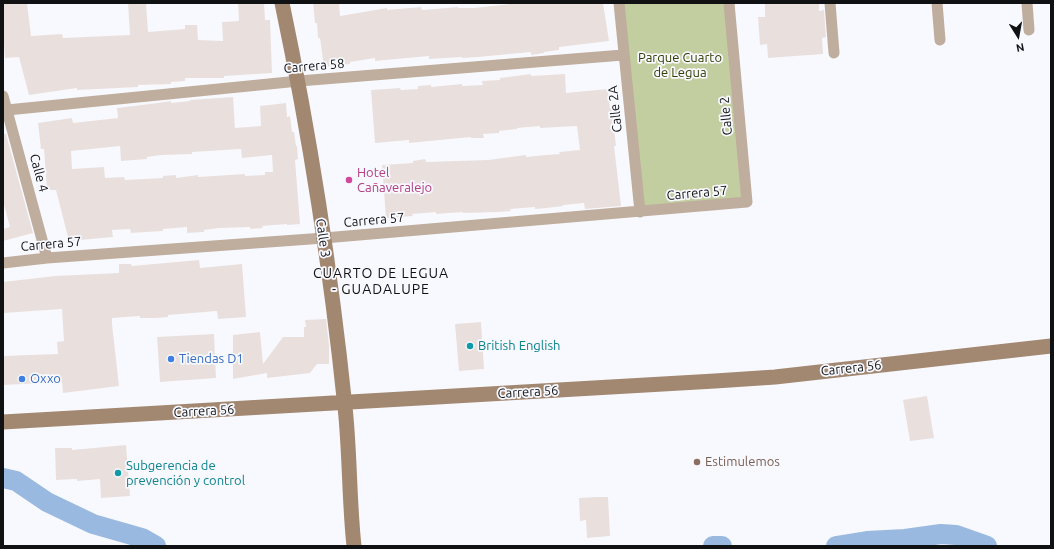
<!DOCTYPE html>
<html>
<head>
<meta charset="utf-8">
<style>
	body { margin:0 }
	#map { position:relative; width:1054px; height:549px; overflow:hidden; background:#f8f9fe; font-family:Ubuntu,sans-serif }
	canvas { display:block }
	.frame { position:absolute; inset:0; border:4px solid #101113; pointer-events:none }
	.north { position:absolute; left:998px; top:16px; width:40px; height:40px; -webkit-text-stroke:3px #f8f9fe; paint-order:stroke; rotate:169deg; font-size:11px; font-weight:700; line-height:16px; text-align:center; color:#101113 }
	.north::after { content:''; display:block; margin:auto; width:14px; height:18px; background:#101113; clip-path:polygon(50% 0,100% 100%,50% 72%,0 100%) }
</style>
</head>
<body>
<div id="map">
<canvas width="1054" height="549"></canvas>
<div class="frame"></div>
<div class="north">N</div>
</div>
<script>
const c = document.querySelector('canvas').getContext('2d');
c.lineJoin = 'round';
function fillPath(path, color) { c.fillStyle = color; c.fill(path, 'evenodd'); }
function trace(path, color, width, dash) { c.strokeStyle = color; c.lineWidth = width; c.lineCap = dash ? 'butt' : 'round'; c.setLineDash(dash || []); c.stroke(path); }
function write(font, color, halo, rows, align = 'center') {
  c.font = font + ' Ubuntu,sans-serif'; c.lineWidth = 3.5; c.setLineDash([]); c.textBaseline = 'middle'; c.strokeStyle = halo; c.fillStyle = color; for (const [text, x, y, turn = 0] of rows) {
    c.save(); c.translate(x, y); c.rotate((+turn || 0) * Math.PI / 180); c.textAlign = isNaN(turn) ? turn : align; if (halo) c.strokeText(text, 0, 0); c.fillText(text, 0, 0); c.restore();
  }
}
fillPath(new Path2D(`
	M 619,3 L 729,3 L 747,202 L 640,212 Z`), '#c3cea0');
trace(new Path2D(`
	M 3,478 L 16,481 L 47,502 L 93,524 L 142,538 L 156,546
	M 713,546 L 722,546
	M 836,546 L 867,541 L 905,539 L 941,534 L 956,535 L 987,546`), '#99b9e1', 20);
fillPath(new Path2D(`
	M 3,3 L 27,3 L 31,36 L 62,34 L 63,38 L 130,35 L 128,3 L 146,3 L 148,32 L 185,29 L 185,25 L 197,25 L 198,40 L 223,41 L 222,22 L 239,21 L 238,3 L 264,3 L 265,20 L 270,20 L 272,73 L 224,76 L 224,78 L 185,78 L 185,81 L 171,82 L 171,84 L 138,85 L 138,87 L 77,90 L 77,88 L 29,95 L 19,57 L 5,58 L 3,31 Z
	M 313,3 L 339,3 L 340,16 L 387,8 L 387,10 L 421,7 L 422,10 L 458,7 L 458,8 L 474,8 L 520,3 L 603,3 L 609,41 L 559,47 L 559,50 L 544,52 L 544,53 L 531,55 L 531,52 L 478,57 L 462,58 L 462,57 L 429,59 L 429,56 L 375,61 L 375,58 L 350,62 L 350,64 L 324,67 L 320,38 L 318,38 L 317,23 L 315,23 Z
	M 765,3 L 819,3 L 819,11 L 824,10 L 826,37 L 822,38 L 823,54 L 768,58 L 767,44 L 760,45 L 758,17 L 765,17 Z
	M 531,74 L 531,76 L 565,74 L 566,93 L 608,89 L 610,109 L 612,108 L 616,146 L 614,146 L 621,206 L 585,209 L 584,203 L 563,205 L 563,206 L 547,208 L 535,209 L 535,207 L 510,209 L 511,211 L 498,212 L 463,213 L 463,212 L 436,214 L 436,212 L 412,214 L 413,216 L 386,218 L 382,165 L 413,163 L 413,161 L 425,159 L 426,162 L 488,160 L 526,155 L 526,157 L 546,155 L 560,154 L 559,152 L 580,150 L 577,126 L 540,128 L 540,126 L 517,128 L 517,129 L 499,131 L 499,133 L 483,134 L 484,138 L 471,138 L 471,137 L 409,143 L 409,140 L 375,143 L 371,90 L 400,88 L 401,90 L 418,89 L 418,86 L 431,85 L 431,87 L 462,84 L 462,86 L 483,85 L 482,81 L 500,80 L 500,78 Z
	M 233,97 L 235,128 L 261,126 L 260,106 L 286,103 L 287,117 L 290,116 L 292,132 L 294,132 L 296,146 L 297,146 L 298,159 L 295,160 L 300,224 L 287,225 L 287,224 L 262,226 L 263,228 L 250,229 L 250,227 L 219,228 L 204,230 L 204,232 L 187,233 L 187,227 L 163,229 L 163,231 L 131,233 L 130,229 L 112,230 L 113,237 L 69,241 L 56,190 L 47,190 L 44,149 L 41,149 L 38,123 L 72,118 L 73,123 L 118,118 L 117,108 L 158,103 L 171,101 L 171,103 L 190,101 L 190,100 ZM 120,146 L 121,161 L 147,159 L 147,157 L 161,155 L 192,154 L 192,152 L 241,149 L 242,158 L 272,155 L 273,172 L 265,172 L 265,175 L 245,176 L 245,174 L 198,177 L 198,175 L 176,178 L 176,175 L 163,176 L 163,178 L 125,180 L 124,177 L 105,178 L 104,167 L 72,169 L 71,151 Z
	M 3,134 L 6,134 L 33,233 L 3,241 L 3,229 L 10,227 L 3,201 Z
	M 199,260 L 200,268 L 242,264 L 246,317 L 218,319 L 217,311 L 168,315 L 168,317 L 156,318 L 140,318 L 140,316 L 112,318 L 112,324 L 119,386 L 63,393 L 62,382 L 3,385 L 3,356 L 58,354 L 57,342 L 64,341 L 62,309 L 3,313 L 3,282 L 55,276 L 119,273 L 119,264 L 131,264 L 132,266 Z
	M 326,319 L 329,345 L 329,364 L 317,364 L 310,373 L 267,378 L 267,373 L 233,379 L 233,335 L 260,332 L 263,364 L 283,337 L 304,337 L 304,327 L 306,327 L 305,320 Z
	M 481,322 L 484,369 L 459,371 L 455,324 Z
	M 214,334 L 216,378 L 160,382 L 157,337 Z
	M 927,396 L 934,438 L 910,441 L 903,400 Z
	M 126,445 L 130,496 L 101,498 L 100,479 L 77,481 L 77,479 L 56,480 L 55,448 L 72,448 L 72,450 Z
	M 596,497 L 608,497 L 610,536 L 587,538 L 586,520 L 580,521 L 579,498 Z`), '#e9e0dd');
trace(new Path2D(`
	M 619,3 L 640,212
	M 830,3 L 834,53
	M 937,3 L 940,40
	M 1027,3 L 1029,30
	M 3,96 L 47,258
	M 7,110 L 299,81 L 623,55
	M 3,263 L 47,258 L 324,238 L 747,202 L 729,3`), '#bfad9e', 11);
trace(new Path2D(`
	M 282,3 C 310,136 331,272 345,407 C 350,453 349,500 354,546
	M 3,422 L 715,381 L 775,377 L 1051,346`), '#a28771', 15);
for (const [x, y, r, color] of [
	[349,180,4,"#d1479c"],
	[470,346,4,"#0f9aa8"],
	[171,359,4,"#3f7fe0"],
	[22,379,4,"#3f7fe0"],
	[697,462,4,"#8d6e63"],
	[118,473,4,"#0f9aa8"]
]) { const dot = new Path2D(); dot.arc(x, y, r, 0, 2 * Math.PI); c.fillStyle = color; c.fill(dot); trace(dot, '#f8f9fe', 1.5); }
write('13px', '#333d03', '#f8f9fe', [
	["Parque Cuarto",680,58],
	["de Legua",680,73]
]);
write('13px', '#101113', '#f8f9fe', [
	["Carrera 58",314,66,-5],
	["Calle 2A",615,109,-96],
	["Calle 2",726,116,-95],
	["Calle 4",39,173,75],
	["Carrera 57",697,193,-5],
	["Carrera 57",374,220,-5],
	["Calle 3",323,238,82],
	["Carrera 57",51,244,-5],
	["Carrera 56",851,368,-6],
	["Carrera 56",528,392,-3],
	["Carrera 56",204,411,-3]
]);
write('13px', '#b23c85', '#f8f9fe', [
	["Hotel",357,173],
	["Cañaveralejo",357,188]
], 'left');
write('13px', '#0d838f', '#f8f9fe', [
	["British English",478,346],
	["Subgerencia de",126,466],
	["prevención y control",126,481]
], 'left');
write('13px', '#366cbe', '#f8f9fe', [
	["Tiendas D1",179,359],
	["Oxxo",30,379]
], 'left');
write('13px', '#785e54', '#f8f9fe', [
	["Estimulemos",705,462]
], 'left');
c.letterSpacing = '1px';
write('14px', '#101113', '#f8f9fe', [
	["CUARTO DE LEGUA",381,273],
	["- GUADALUPE",381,289]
]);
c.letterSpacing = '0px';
</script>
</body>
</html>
